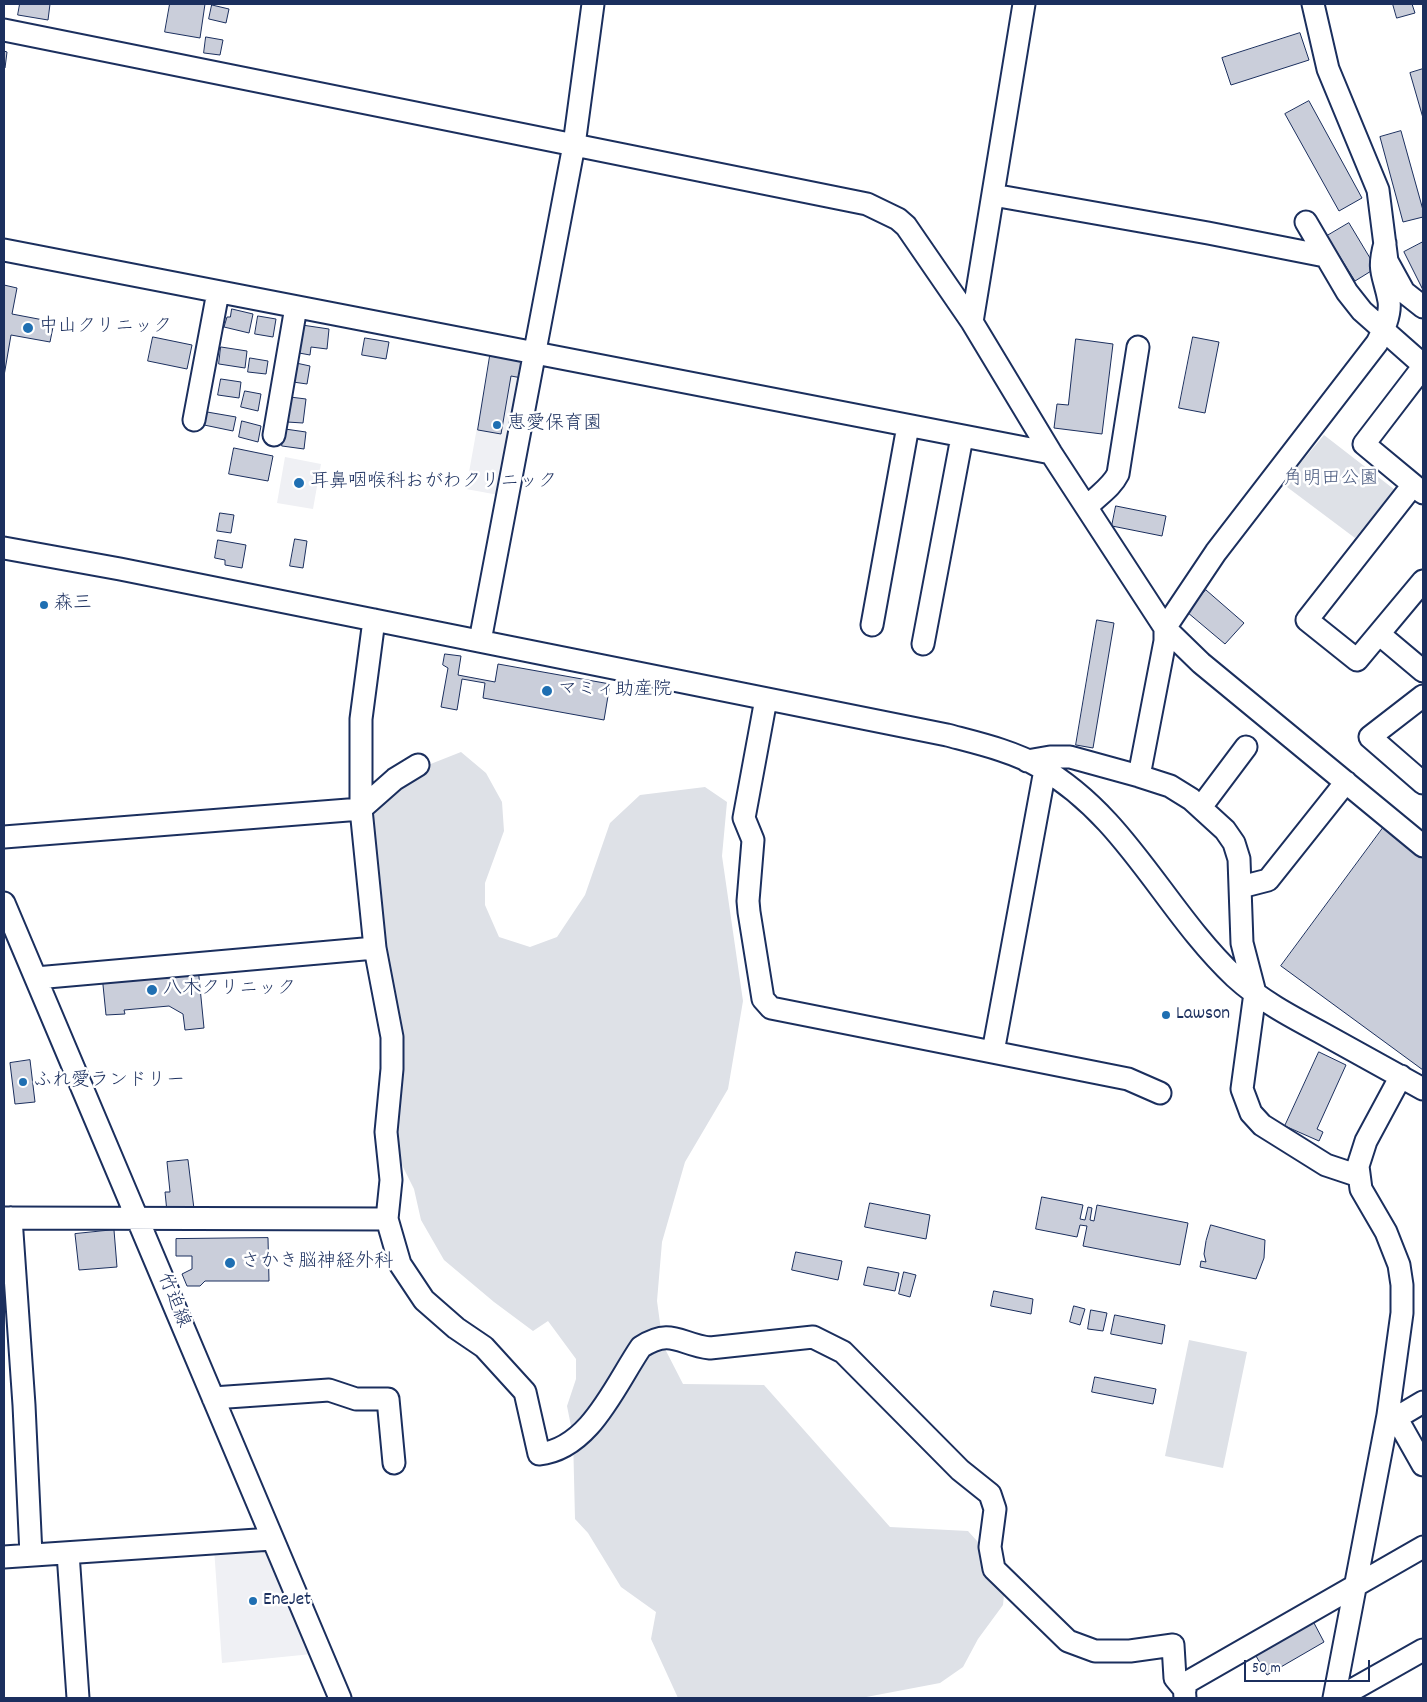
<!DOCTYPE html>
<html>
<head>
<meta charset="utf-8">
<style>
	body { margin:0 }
	#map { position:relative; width:1427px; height:1702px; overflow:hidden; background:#fff; font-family:Dekko,sans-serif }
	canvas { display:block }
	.frame { position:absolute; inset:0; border:5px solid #1b2f5e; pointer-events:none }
	.scale { position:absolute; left:1244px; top:1660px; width:126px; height:22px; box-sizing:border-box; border:2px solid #1b2f5e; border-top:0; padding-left:6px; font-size:15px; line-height:18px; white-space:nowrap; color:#1b2f5e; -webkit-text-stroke:4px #fff; paint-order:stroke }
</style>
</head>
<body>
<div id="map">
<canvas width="1427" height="1702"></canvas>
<div class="frame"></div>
<div class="scale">50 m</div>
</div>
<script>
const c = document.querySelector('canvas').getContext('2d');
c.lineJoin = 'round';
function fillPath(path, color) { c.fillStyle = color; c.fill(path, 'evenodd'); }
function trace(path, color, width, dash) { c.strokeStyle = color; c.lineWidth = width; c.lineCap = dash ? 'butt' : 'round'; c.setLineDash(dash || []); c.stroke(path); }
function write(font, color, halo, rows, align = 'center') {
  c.font = font + ' Dekko,"Klee One",sans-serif'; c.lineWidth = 5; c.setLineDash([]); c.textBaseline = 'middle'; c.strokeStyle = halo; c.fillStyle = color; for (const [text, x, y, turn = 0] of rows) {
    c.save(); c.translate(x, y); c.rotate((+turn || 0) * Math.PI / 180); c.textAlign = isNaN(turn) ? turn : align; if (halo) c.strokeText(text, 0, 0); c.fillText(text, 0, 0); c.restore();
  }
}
fillPath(new Path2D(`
	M 490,355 L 527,361 L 504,496 L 466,489 Z
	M 285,457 L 321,464 L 313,509 L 277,503 Z
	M 264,1547 L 312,1654 L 222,1663 L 214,1548 Z`), '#eff0f4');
fillPath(new Path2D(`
	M 1324,435 L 1395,490 L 1355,538 L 1283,484 Z
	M 461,752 L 486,773 L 502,802 L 504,831 L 485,883 L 485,905 L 499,937 L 530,947 L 557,937 L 585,895 L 610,823 L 640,795 L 705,787 L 727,802 L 722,856 L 743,1001 L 728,1089 L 685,1162 L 662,1242 L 657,1301 L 663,1345 L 683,1384 L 764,1385 L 890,1527 L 968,1531 L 1006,1573 L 1003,1605 L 978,1639 L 963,1667 L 940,1683 L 861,1698 L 678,1698 L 651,1639 L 656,1612 L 621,1587 L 588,1533 L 575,1519 L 573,1436 L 567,1406 L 576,1379 L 576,1359 L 548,1321 L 533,1331 L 494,1302 L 444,1260 L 421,1220 L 414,1189 L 401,1163 L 393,1159 L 371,806 L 423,767 Z
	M 1189,1340 L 1247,1352 L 1223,1468 L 1165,1456 Z`), '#dee1e7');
const building = new Path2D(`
	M 20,4 L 50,4 L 48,20 L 18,15 Z
	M 170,4 L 205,4 L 200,38 L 165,32 Z
	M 1393,4 L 1412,4 L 1415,13 L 1397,18 Z
	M 212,5 L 229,9 L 226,23 L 209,19 Z
	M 1300,33 L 1309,60 L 1231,85 L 1222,58 Z
	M 206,37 L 223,40 L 220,55 L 204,53 Z
	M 4,51 L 7,52 L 5,68 L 4,68 Z
	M 1423,69 L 1423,118 L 1410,73 Z
	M 1309,101 L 1362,198 L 1339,211 L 1285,114 Z
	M 1401,131 L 1423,210 L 1423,217 L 1403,222 L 1380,137 Z
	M 1349,223 L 1376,268 L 1355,281 L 1327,236 Z
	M 1423,242 L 1423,290 L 1404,252 Z
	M 4,285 L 17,288 L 12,314 L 54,322 L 50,342 L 11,335 L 4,376 Z
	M 232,309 L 253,314 L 249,333 L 224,327 L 227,317 L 230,317 Z
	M 258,316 L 276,319 L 273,337 L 255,334 Z
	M 302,325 L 329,329 L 327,349 L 311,347 L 310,355 L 299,353 Z
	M 153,337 L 192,345 L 187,369 L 148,361 Z
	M 1193,337 L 1219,342 L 1205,413 L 1179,408 Z
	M 365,338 L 389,342 L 386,359 L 362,355 Z
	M 1076,339 L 1113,344 L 1102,434 L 1054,428 L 1057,404 L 1068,405 Z
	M 221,347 L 247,351 L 245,368 L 219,364 Z
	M 490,356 L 525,361 L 522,378 L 511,376 L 501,434 L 478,430 Z
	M 250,358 L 268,361 L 266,374 L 248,372 Z
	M 296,363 L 310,366 L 307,384 L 293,382 Z
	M 221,379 L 241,382 L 239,398 L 218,395 Z
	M 245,391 L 261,394 L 258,411 L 241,407 Z
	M 290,397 L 306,399 L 303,423 L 287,422 Z
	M 207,412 L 236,417 L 233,431 L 204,425 Z
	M 242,421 L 261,426 L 258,442 L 239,437 Z
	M 285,429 L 306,432 L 304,449 L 282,446 Z
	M 234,448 L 273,456 L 268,481 L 229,474 Z
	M 1116,506 L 1166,516 L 1162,536 L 1112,526 Z
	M 220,513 L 234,515 L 231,533 L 217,531 Z
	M 295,539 L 307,541 L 303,568 L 290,566 Z
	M 218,540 L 246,545 L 242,568 L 225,565 L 225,560 L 215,558 Z
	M 1206,590 L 1244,623 L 1225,644 L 1187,612 Z
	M 1097,620 L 1114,623 L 1093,748 L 1076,745 Z
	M 445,654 L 461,656 L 458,675 L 495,682 L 498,664 L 610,684 L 604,720 L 483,698 L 485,683 L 462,679 L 457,710 L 441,707 L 448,668 L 443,665 Z
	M 1383,828 L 1423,858 L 1423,1070 L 1281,966 Z
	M 198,967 L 204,1028 L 185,1030 L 183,1014 L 169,1006 L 124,1010 L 125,1014 L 106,1015 L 102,975 Z
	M 1319,1052 L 1346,1065 L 1317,1129 L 1323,1132 L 1319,1141 L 1285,1126 Z
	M 30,1060 L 35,1102 L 15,1104 L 10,1063 Z
	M 188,1160 L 194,1209 L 167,1212 L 165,1192 L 170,1192 L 167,1162 Z
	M 1042,1197 L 1083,1205 L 1080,1219 L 1085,1220 L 1088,1207 L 1092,1208 L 1090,1220 L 1094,1221 L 1097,1205 L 1188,1223 L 1180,1265 L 1083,1246 L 1087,1226 L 1080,1225 L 1077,1237 L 1036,1229 Z
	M 870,1203 L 930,1215 L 926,1239 L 865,1227 Z
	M 1211,1225 L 1265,1240 L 1264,1258 L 1256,1279 L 1200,1267 L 1201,1261 L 1206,1262 L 1204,1254 L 1206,1241 Z
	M 114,1230 L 117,1267 L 79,1270 L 75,1234 Z
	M 268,1238 L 269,1281 L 205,1281 L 200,1286 L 187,1286 L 182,1274 L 192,1269 L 192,1256 L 176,1256 L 176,1239 Z
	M 796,1252 L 842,1261 L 838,1280 L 792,1270 Z
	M 868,1267 L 899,1273 L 895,1291 L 864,1285 Z
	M 904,1272 L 916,1275 L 910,1297 L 899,1294 Z
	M 994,1291 L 1033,1299 L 1031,1314 L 991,1306 Z
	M 1074,1306 L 1085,1309 L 1080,1325 L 1070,1322 Z
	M 1091,1310 L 1107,1313 L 1103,1331 L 1088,1329 Z
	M 1115,1315 L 1165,1325 L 1162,1344 L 1111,1334 Z
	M 1095,1377 L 1156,1389 L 1153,1404 L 1092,1392 Z
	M 1314,1623 L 1324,1642 L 1267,1675 L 1256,1656 Z`);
fillPath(building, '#caceda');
trace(building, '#1b2f5e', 1);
const minor = new Path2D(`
	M 1313,4 L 1328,69 L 1378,190 L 1387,261 L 1404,292 L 1423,307
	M 4,30 L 867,204 L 898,219 L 906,226 L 972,322 L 1051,453 L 1165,628 L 1165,641 L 1139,776
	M 993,195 L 1208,233 L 1325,256
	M 1306,222 L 1347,292 L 1362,311 L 1423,365
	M 1385,243 C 1377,272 1384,274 1389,301 C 1391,315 1383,331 1377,343 L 1216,552 L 1165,628 L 1201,663 L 1423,846
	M 4,250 L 1051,453
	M 972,322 L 1024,4
	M 194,420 L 218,292
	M 274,435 L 296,307
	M 1413,485 L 1307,620 L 1357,660 L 1423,581
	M 1423,493 L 1364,444 L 1423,367
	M 1087,507 C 1098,495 1111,488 1118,474 L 1138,347
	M 4,548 L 120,569 L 947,735 C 977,743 1013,751 1040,767 C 1127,817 1164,910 1235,977 C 1260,1000 1290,1016 1320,1032 C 1355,1051 1389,1070 1423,1089
	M 374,620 L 361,719 L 361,809 L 375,948 L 392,1037 L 392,1069 L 386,1132 L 391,1180 L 387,1219 L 400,1264 L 424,1300 L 456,1328 L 484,1347 L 525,1392 L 539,1454 C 590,1449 615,1385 641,1347 C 672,1327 680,1345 710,1348 L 813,1337 L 843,1352 L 960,1470 L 990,1494 L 995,1509 L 990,1547 L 994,1569 L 1068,1641 L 1095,1651 L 1130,1651 L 1173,1645 L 1175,1678 L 1185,1690
	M 872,625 L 908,426
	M 1379,634 L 1423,671
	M 480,641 L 574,145 L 593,4
	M 923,644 L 962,437
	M 1423,696 L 1370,737 L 1423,783
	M 766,699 L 744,818 L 753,840 L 748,901 L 749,912 L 763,999 L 771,1008 L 1128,1079 L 1160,1093
	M 1027,761 L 1050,757 L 1070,757 L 1139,776 L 1170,786 L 1191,799 L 1225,830 L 1234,843 L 1239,859 L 1242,943 L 1255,993 L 1242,1089 L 1251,1113 L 1262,1125 L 1326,1165 L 1359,1176
	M 1201,807 L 1246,747
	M 4,837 L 361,809 L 395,779 L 418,765
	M 1241,887 L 1268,880 L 1346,782
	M 4,903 L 340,1698
	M 36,978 L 375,948
	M 993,1052 L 1045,770
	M 4,1218 L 387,1219
	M 11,1218 L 24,1405 L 31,1555
	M 213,1398 L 329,1390 L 356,1399 L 388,1399 L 394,1463
	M 1388,1415 L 1397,1419 L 1423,1465
	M 1396,1418 L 1423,1402
	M 68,1553 L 78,1698
	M 4,1557 L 272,1539
	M 1185,1698 L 1184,1684 L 1423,1547
	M 1334,1698 L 1388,1415 L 1402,1313 L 1402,1285 L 1399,1265 L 1386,1232 L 1361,1189 L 1358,1166 L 1366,1141 L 1401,1076
	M 1338,1698 L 1423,1650`);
trace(minor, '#1b2f5e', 25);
trace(minor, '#fff', 21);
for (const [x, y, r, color] of [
	[28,328,6,"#1f6fb2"],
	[497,425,5,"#1f6fb2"],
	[299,483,6,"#1f6fb2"],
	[44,605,5,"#1f6fb2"],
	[547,691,6,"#1f6fb2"],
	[152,990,6,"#1f6fb2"],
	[1166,1015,5,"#1f6fb2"],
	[23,1082,5,"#1f6fb2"],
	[230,1263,6,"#1f6fb2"],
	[253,1601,5,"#1f6fb2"]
]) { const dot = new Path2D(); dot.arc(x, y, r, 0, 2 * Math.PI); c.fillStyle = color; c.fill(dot); trace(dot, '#fff', 2); }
write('19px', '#1b2f5e', '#fff', [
	["中山クリニック",39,328],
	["恵愛保育園",507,425],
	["耳鼻咽喉科おがわクリニック",310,483],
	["森三",54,605],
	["マミィ助産院",558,691],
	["八木クリニック",163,990],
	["Lawson",1176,1015],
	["ふれ愛ランドリー",33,1082],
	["さかき脳神経外科",241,1263],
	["EneJet",263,1601]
], 'left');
write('19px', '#4c5c80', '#fff', [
	["角明田公園",1331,480]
]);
write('19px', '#1b2f5e', '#fff', [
	["竹迫線",172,1301,67]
]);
</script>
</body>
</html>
